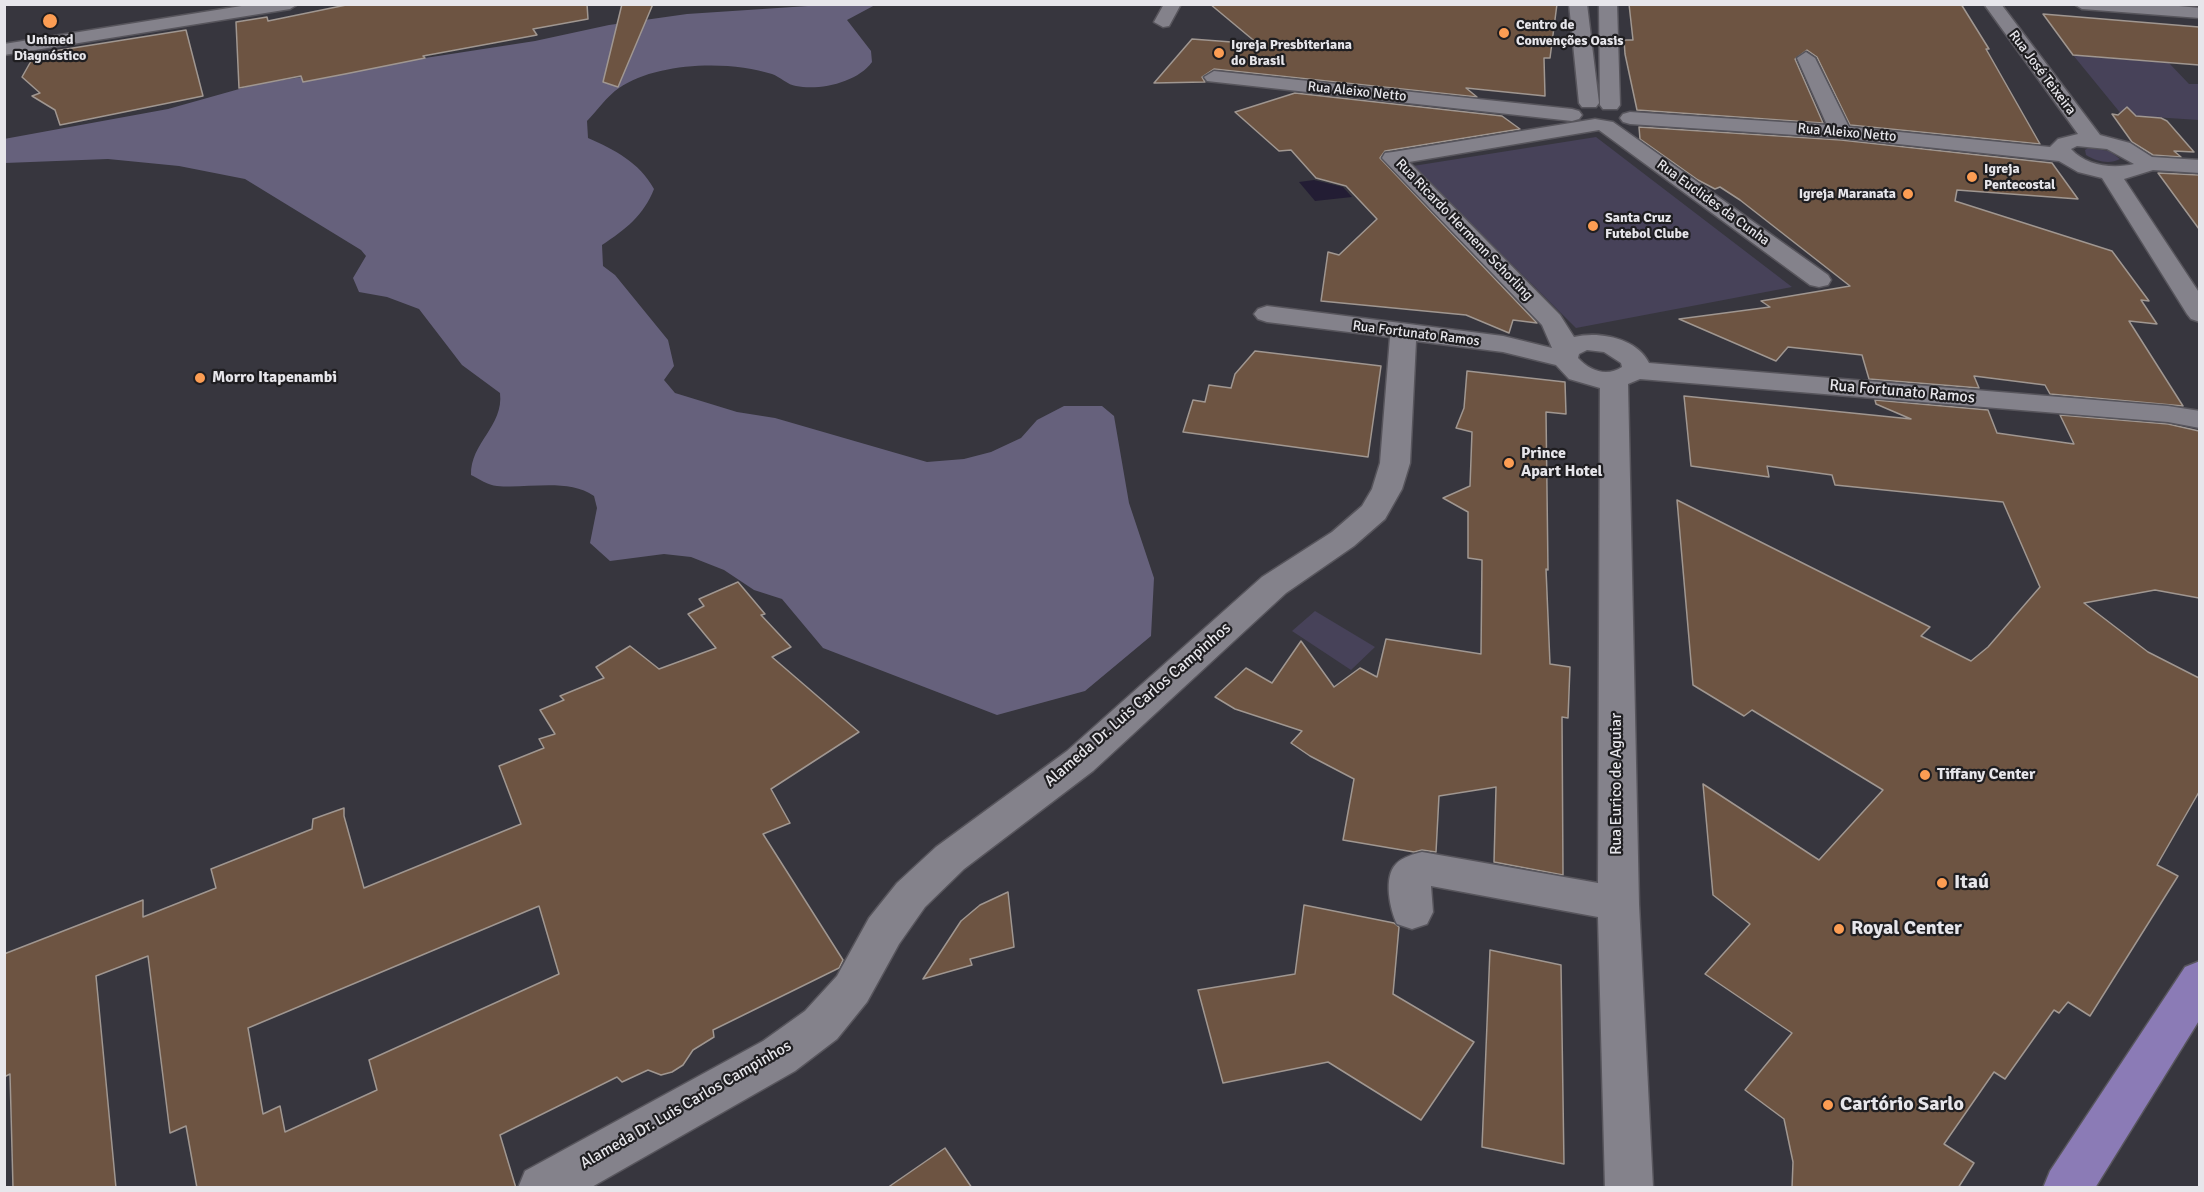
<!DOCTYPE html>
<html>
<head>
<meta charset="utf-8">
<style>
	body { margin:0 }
	#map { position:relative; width:2204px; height:1192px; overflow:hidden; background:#37363e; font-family:Signika,sans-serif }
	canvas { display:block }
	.frame { position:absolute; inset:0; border:6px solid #e7e6eb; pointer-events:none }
</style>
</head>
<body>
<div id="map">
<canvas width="2204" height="1192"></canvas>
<div class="frame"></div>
</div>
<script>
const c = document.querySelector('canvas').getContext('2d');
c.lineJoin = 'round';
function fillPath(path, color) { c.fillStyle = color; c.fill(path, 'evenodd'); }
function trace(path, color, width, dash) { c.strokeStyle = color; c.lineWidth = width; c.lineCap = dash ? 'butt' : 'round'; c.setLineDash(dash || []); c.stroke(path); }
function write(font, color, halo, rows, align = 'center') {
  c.font = font + ' Signika,sans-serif'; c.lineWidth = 4.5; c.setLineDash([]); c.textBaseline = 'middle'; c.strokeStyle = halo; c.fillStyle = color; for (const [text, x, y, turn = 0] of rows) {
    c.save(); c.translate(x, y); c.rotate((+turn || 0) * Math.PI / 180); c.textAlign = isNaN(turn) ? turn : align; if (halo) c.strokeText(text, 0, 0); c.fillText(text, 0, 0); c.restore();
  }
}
fillPath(new Path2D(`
	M 2073,55 L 2169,63 L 2189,84 L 2199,84 L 2199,120 L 2122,115 Z
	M 1596,137 L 1792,287 L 1576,328 L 1413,166 Z
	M 2088,148 L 2109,151 L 2120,159 C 2109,165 2096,161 2086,155 L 2085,150 Z
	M 1315,611 L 1375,647 L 1351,670 L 1292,631 Z`), '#474259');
fillPath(new Path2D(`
	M 823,5 L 875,5 L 847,20 L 871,51 L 872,62 C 858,82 820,91 796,86 C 788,85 780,77 772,74 C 730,60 656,62 619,88 C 607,96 597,111 587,121 L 588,138 C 615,150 639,162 654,189 C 644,215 625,230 602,245 L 603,266 L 615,275 L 668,340 L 674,366 L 664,380 L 675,393 L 737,412 L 775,418 L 927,462 L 964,459 L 991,452 L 1021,438 L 1037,420 L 1064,406 L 1102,406 L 1114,416 L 1129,503 L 1154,578 L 1151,636 L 1085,691 L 997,715 L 823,648 L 782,599 L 754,590 L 724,570 L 691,557 L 664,554 L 610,561 L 590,543 L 597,508 L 594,496 C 568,478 527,489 497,486 C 488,485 479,479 471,475 C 470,443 504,426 500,393 L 462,365 L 419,309 L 387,297 L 359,292 L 353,278 L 366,256 L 361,250 L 245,179 L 179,166 L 108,159 L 5,163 L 4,139 L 168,109 L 257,84 L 535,41 L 609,25 L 687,14 Z`), '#66617c');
fillPath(new Path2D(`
	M 1314,180 L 1343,187 L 1352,197 L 1315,201 L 1299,182 Z`), '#231d34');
const building = new Path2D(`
	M 351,4 L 587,4 L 588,19 L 533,29 L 537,35 L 423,56 L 425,58 L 345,74 L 303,82 L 301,76 L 239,88 L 236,22 L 267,17 L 268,21 Z
	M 622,4 L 653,4 L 618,87 L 603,82 Z
	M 1210,4 L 1557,4 L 1550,58 L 1544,58 L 1545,96 L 1466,88 L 1477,97 L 1214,69 L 1202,77 L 1205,82 L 1154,83 L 1192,39 L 1258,44 Z
	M 1629,4 L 1961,4 L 1989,49 L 1986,49 L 2040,144 L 1850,125 L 1817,57 L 1807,50 L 1795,59 L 1823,123 L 1637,110 L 1625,54 L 1624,40 L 1633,40 Z
	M 2043,14 L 2199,27 L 2199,65 L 2073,55 Z
	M 186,30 L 203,96 L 60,125 L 55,110 L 32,96 L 40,93 L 22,77 L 35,54 Z
	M 1295,93 L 1502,116 L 1520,129 L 1385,151 L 1380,158 L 1537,323 L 1513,320 L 1509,333 L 1466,315 L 1321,301 L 1328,252 L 1339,255 L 1377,219 L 1346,186 L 1316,178 L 1291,150 L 1279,151 L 1235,112 Z
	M 2127,107 L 2136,116 L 2161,118 L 2167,121 L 2194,152 L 2174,151 L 2181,157 L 2153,155 L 2132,142 L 2112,114 L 2118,115 Z
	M 1639,127 L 1841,140 L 2052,163 L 2078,199 L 1957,190 L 1955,201 L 2112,251 L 2149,301 L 2141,300 L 2157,324 L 2129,321 L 2183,406 L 2050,394 L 2045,385 L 1974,376 L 1979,388 L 1869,379 L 1862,355 L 1788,347 L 1776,361 L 1679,319 L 1770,307 L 1761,301 L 1850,286 L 1740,200 L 1720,187 L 1715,189 L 1698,180 L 1640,139 Z
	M 2158,173 L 2199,175 L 2199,229 Z
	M 1255,351 L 1381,366 L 1368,457 L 1183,432 L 1193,400 L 1205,402 L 1209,385 L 1231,388 L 1235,374 Z
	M 1467,371 L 1565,382 L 1566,414 L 1546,412 L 1548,570 L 1546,569 L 1550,664 L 1570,667 L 1568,718 L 1562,717 L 1563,875 L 1494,862 L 1496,787 L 1439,796 L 1436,852 L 1422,850 L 1414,852 L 1343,840 L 1354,779 L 1310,756 L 1291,743 L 1302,731 L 1235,709 L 1215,697 L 1246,668 L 1272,683 L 1301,641 L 1334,687 L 1360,668 L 1377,677 L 1386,639 L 1481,654 L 1482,560 L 1468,558 L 1468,512 L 1443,498 L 1470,486 L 1472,432 L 1456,428 L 1464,408 Z
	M 1684,396 L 1911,419 L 1876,404 L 1875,400 L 1988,410 L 1997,433 L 2074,444 L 2060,415 L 2168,424 L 2199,431 L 2199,598 L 2155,590 L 2084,603 L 2148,652 L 2199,678 L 2199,792 L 2157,865 L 2178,876 L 2090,1016 L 2068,1002 L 2059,1013 L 2054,1010 L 2005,1079 L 1994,1072 L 1944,1144 L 1974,1163 L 1958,1188 L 1792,1188 L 1793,1162 L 1784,1119 L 1745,1090 L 1792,1033 L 1705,974 L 1750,924 L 1713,895 L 1703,784 L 1819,860 L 1883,790 L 1752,710 L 1744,716 L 1693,685 L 1677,500 L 1930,627 L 1921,636 L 1971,661 L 1988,647 L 2040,587 L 2003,502 L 1835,485 L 1832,475 L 1767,466 L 1769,477 L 1691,466 Z
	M 738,582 L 765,614 L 761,615 L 791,647 L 772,657 L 859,732 L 771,789 L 790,823 L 763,834 L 843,960 L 839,968 L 713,1030 L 714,1037 L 693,1050 L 683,1065 L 672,1072 L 661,1075 L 648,1070 L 622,1082 L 617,1077 L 500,1135 L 516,1188 L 197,1188 L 186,1126 L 170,1133 L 148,956 L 96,976 L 116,1188 L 13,1188 L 10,1074 L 4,1077 L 4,954 L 143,900 L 143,917 L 216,888 L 211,869 L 312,829 L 313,819 L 344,808 L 344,816 L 364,888 L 521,824 L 499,766 L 544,748 L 539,739 L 555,734 L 540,710 L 564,700 L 560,696 L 604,678 L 596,667 L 630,646 L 659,669 L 716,648 L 688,614 L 704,606 L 699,599 ZM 539,906 L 559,974 L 369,1060 L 377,1090 L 285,1132 L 280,1106 L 263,1114 L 248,1028 Z
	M 1008,892 L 1014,947 L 970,959 L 972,965 L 923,979 L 961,921 L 980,905 Z
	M 1304,905 L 1394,923 L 1399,927 L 1393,994 L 1474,1042 L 1421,1120 L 1328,1062 L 1223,1083 L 1198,990 L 1295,974 Z
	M 1490,950 L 1561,965 L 1564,1164 L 1482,1147 Z
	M 945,1148 L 972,1188 L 887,1188 Z`);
fillPath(building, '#6d5442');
trace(building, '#a09791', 1.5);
const minor = new Path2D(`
	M 1164,4 L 1181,4 L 1169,26 L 1163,27 L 1154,22 Z
	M 1569,4 L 1587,4 L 1599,103 L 1596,107 L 1582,107 L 1579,103 Z
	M 1599,4 L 1617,4 L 1620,105 L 1617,109 L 1603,109 L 1600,105 Z
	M 1984,4 L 2001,4 L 2100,135 L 2130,143 L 2152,157 L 2200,160 L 2200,173 L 2153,170 L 2124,179 L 2200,294 L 2200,322 L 2191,319 L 2187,314 L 2102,178 L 2078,172 L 2059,161 L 1841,138 L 1630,124 L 1623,122 L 1620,118 L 1623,114 L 1630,112 L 1827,125 L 1797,58 L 1806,52 L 1815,58 L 1849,127 L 2050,147 L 2058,139 L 2078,134 ZM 2077,146 L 2107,149 L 2134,164 C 2113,169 2086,166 2071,149 Z
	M 1214,71 L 1572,109 L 1579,111 L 1582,115 L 1579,119 L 1572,121 L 1207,81 L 1204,77 Z
	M 1595,119 L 1613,122 L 1828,275 L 1831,280 L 1828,285 L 1819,287 L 1810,285 L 1599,130 L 1409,162 L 1560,315 L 1574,337 C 1599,331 1637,338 1649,363 L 2168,406 L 2200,411 L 2200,428 L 2168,422 L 1640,379 L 1628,384 L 1639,904 L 1653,1188 L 1605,1188 L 1598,917 L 1431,886 L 1433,912 L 1427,924 L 1412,929 L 1397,924 C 1390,910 1383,877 1396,864 C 1402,857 1414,854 1422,852 L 1598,883 L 1600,388 L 1569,379 L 1556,365 L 1503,352 L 1416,341 L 1410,463 L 1402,489 L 1385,519 L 1354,546 L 1286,593 L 1093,771 L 964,869 L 925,907 L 899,944 L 867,1002 L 837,1039 L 795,1071 L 590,1188 L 518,1188 L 525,1171 L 763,1041 L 805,1011 L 837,976 L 869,918 L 897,883 L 936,847 L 1067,751 L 1262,577 L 1332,532 L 1362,506 L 1372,489 L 1380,463 L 1390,337 L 1267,322 L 1258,319 L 1254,314 L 1258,309 L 1267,306 L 1503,336 L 1552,348 L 1542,325 L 1382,158 L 1385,153 L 1393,152 ZM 1587,350 L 1604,352 L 1621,363 L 1622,367 C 1607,377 1590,371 1578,358 L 1579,354 Z`);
const tertiary = new Path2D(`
	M 254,4 L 298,4 L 290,9 L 4,55 L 4,44 Z
	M 2074,4 L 2158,4 L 2200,8 L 2200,18 L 2082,9 Z`);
const primary = new Path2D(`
	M 2200,961 L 2200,1019 L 2095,1188 L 2043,1188 L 2050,1171 L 2185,967 Z`);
trace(minor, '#57555c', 3);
trace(tertiary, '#57555c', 3);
trace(primary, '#57555c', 3);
fillPath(minor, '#84828b');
fillPath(tertiary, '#84828b');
fillPath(primary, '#8b7bb6');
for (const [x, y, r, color] of [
	[50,21,8,"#fc9d53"],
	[1504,33,6,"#fc9d53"],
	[1219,53,6,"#fc9d53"],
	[1972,177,6,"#fc9d53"],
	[1908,194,6,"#fc9d53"],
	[1593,226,6,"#fc9d53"],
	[200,378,6,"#fc9d53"],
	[1509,463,6,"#fc9d53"],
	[1925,775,6,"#fc9d53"],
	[1942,883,6,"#fc9d53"],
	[1839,929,6,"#fc9d53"],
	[1828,1105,6,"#fc9d53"]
]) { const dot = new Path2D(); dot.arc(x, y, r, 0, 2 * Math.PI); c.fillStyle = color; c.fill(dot); trace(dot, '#1f1e21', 2); }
write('bold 14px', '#e7e6eb', '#1f1e21', [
	["Centro de",1516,25],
	["Convenções Oasis",1516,41],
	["Unimed",50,40,"center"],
	["Diagnóstico",50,56,"center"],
	["Igreja Presbiteriana",1231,45],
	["do Brasil",1231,61],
	["Igreja",1984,169],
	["Pentecostal",1984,185],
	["Igreja Maranata",1896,194,"right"],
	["Santa Cruz",1605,218],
	["Futebol Clube",1605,234]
], 'left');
write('14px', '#e7e6eb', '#1f1e21', [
	["Rua José Teixeira",2042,73,53],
	["Rua Aleixo Netto",1357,92,6],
	["Rua Aleixo Netto",1847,133,5],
	["Rua Euclides da Cunha",1713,203,36],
	["Rua Ricardo Hermenn Schorling",1464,230,46],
	["Rua Fortunato Ramos",1416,334,7]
]);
write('bold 16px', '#e7e6eb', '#1f1e21', [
	["Morro Itapenambi",212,378],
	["Prince",1521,454],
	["Apart Hotel",1521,472],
	["Tiffany Center",1937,775]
], 'left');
write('16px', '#e7e6eb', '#1f1e21', [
	["Rua Fortunato Ramos",1902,392,5],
	["Alameda Dr. Luis Carlos Campinhos",1138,705,-41],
	["Rua Eurico de Aguiar",1617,784,-90],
	["Alameda Dr. Luis Carlos Campinhos",686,1105,-30]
]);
write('bold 20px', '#e7e6eb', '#1f1e21', [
	["Itaú",1954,883],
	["Royal Center",1851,929],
	["Cartório Sarlo",1840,1105]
], 'left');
</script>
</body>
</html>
